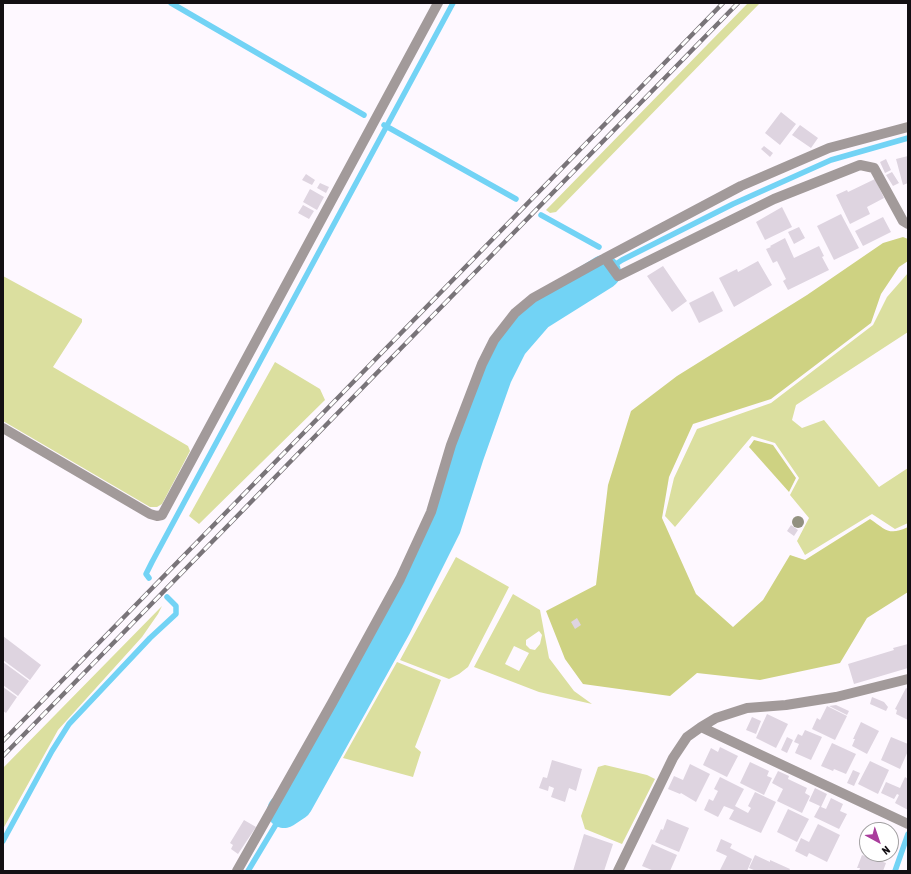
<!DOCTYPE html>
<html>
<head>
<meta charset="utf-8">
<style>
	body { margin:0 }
	#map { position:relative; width:911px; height:874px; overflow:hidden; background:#fef8ff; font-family:"Asap Condensed",sans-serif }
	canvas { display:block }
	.frame { position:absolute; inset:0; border:4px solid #130f13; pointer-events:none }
	.north { position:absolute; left:859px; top:822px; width:40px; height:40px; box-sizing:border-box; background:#fff; border:1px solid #a19fa1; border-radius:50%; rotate:140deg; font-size:11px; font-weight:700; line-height:16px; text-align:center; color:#130f13 }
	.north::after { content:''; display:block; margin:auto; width:14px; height:18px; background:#a93d9c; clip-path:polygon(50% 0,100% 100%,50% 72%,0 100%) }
</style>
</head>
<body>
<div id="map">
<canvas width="911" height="874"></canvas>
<div class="frame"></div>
<div class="north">N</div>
</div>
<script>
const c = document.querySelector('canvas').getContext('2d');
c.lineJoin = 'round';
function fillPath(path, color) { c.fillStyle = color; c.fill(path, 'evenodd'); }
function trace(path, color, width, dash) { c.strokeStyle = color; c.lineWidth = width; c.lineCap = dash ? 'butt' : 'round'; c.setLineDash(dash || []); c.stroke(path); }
fillPath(new Path2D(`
	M 748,3 L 760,3 L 556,212 L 550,213 L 546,210 Z
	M 908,273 L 908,332 L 796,405 L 792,420 L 802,428 L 824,420 L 879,487 L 908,468 L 908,523 L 895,529 L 872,514 L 805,555 L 797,541 L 809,518 L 790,495 L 799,478 L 775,443 L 752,436 L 675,527 L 665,516 L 674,478 L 697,429 L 771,403 L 873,325 L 887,297 Z
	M 3,276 L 82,319 L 82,322 L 53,367 L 188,446 L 190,451 L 162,504 L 157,507 L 150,507 L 3,421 Z
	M 275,362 L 320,389 L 325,400 L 199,524 L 189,516 Z
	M 456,557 L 509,587 L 468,667 L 459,674 L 449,679 L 400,660 Z
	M 513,594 L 540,610 L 549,658 L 574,691 L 592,704 L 539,692 L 474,667 ZM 539,631 L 542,635 L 540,644 L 535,650 L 530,649 L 526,645 L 526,640 ZM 514,646 L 529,653 L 519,671 L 505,664 Z
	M 162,606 L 158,614 L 142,637 L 58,730 L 3,829 L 3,768 Z
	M 397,662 L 441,680 L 415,747 L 421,752 L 413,777 L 343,758 Z
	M 605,765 L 647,775 L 655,779 L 622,844 L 585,829 L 581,816 L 598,767 Z`), '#dbdf9f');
fillPath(new Path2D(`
	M 903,237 L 908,239 L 908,261 L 899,267 L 881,294 L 871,323 L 771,399 L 693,424 L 669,477 L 662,518 L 696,594 L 733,627 L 763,600 L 790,555 L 805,560 L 870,519 C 886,530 889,536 908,527 L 908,592 L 867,618 L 840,663 L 760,680 L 697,673 L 670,696 L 583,684 L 565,659 L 546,611 L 596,585 L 608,485 L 631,411 L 677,376 L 807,295 L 883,243 Z
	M 754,440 L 773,445 L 796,478 L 789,492 L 749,447 Z`), '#ced282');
trace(new Path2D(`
	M 171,3 L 364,115
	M 384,125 L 516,199
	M 541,215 L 599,247
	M 604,272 L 622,260 L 733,204 L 831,160 L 908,138
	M 149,578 L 146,574 L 152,562 L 453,3
	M 3,841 L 52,751 L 69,724 L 150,638 L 176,614 L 176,606 L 167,597
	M 248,871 L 284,811
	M 895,871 L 908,834`), '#72d3f5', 5.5);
trace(new Path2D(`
	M 284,811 L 296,803 L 395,625 L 444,527 L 467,455 L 495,376 L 511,344 L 537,314 L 604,272`), '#72d3f5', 34);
fillPath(new Path2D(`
	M 781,112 L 796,124 L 780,145 L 765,133 Z
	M 800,125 L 818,138 L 811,148 L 792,135 Z
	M 764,146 L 773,153 L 770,157 L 761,149 Z
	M 908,156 L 908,183 L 903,185 L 896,159 Z
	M 886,159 L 891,170 L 885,173 L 880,162 Z
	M 892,172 L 899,183 L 893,186 L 886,175 Z
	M 306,174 L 315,180 L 312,185 L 302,180 Z
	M 875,179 L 884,198 L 867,207 L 870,214 L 850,224 L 836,195 L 847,190 L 848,192 Z
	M 320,183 L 329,187 L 326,193 L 317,188 Z
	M 310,189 L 324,197 L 317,210 L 303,202 Z
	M 303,205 L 314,211 L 309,219 L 298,213 Z
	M 782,207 L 792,227 L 765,240 L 756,222 Z
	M 841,214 L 859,248 L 834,260 L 817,226 Z
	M 883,217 L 891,232 L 863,246 L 855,231 Z
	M 799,227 L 805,238 L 794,244 L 788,232 Z
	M 785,238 L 794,258 L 819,246 L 824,256 L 822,257 L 829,270 L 788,290 L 783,281 L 786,279 L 777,261 L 773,263 L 766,249 L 771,247 L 770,246 Z
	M 758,261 L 772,285 L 734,307 L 719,278 L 737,269 L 738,272 Z
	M 663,266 L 687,301 L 672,312 L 647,276 Z
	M 713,291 L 723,311 L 699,323 L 689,303 Z
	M 791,525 L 798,530 L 794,536 L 787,531 Z
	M 577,618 L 581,625 L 575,629 L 571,622 Z
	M 3,636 L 41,665 L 30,680 L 3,660 Z
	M 908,644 L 908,668 L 854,684 L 848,664 L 894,650 L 893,648 Z
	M 3,662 L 29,681 L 18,696 L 3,685 Z
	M 3,687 L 17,697 L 6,713 L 3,711 Z
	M 906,688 L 908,689 L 908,720 L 896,714 L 897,710 L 895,709 Z
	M 872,697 L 884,702 L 888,707 L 886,711 L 870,704 Z
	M 836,705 L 849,711 L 847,715 L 829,706 Z
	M 827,706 L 847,716 L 835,740 L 812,729 L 817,718 L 820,720 Z
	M 767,714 L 788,724 L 776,748 L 756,738 Z
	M 752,717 L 761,721 L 756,734 L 746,730 Z
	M 861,722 L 879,731 L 867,754 L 852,746 L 855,739 L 853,739 Z
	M 805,730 L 822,737 L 811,760 L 795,753 L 799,744 L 794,742 L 798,734 L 802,736 Z
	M 787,737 L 793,740 L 787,753 L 781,750 Z
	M 891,737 L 908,744 L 908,751 L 900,769 L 881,760 Z
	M 832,743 L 856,754 L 846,774 L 834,769 L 833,771 L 821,766 Z
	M 720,747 L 738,756 L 727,777 L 703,765 L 711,748 L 718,752 Z
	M 552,760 L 582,769 L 576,791 L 569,788 L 565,802 L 551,797 L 554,788 L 549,786 L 548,791 L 539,788 L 543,777 L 547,778 Z
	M 870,761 L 889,770 L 878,794 L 858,784 Z
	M 750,762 L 769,771 L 767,776 L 772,778 L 764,795 L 740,783 Z
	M 690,764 L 710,774 L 696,802 L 681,793 L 680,794 L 668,789 L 674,776 L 683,780 Z
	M 853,770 L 860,773 L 854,786 L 847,783 Z
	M 778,771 L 789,776 L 788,779 L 807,788 L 805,793 L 810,796 L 802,813 L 777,801 L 783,789 L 772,783 Z
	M 720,777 L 744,789 L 735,806 L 748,813 L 751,808 L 748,806 L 755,792 L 776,802 L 761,833 L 729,819 L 734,810 L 724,806 L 718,817 L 704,810 L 709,799 L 713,801 L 718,791 L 714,789 Z
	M 905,777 L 908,779 L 908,810 L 895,803 L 899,795 L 897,794 L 894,799 L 881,793 L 886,782 L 900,788 Z
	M 815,788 L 827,794 L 821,807 L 826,809 L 831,798 L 843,804 L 840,811 L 847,814 L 839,829 L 814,817 L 820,806 L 809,801 Z
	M 788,809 L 809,819 L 797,842 L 777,832 Z
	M 667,819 L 689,828 L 679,852 L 655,842 L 661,829 L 663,830 Z
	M 244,820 L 256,827 L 238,854 L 231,849 L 233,845 L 230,843 Z
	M 818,824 L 840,835 L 827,862 L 809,853 L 807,857 L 795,851 L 801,838 L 809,842 Z
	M 891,830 L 897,833 L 891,849 Z
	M 584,834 L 613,844 L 604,871 L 573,871 Z
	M 721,839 L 732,844 L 730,848 L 752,859 L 747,871 L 720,870 L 727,856 L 716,851 Z
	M 652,844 L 677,855 L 670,871 L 654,871 L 642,866 Z
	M 755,855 L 770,862 L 770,860 L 790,869 L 789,871 L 756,871 L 749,868 Z
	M 862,855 L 886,863 L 883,871 L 859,871 L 860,868 L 857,868 Z`), '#ded4e0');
trace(new Path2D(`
	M 605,258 L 618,276 L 774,199 L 860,165 L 874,168 L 903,221 L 908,224
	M 3,428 L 150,514 L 157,516 L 162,515 L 438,3
	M 701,727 L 908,824
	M 237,871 L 332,703 L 400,579 L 431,512 L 451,445 L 482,364 L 494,340 L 515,313 L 533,298 L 605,258 L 741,186 L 829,148 L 908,127
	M 618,871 L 673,758 L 687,737 L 701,727 L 716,718 L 747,708 L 786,705 L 836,697 L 908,679`), '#a29a9a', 10);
const rail = new Path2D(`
	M 3,741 L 723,3
	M 3,756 L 738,3`);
trace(rail, '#797479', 4.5);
trace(rail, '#fff', 3, [9]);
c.fillStyle = '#929180';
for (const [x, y] of [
	[798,522]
]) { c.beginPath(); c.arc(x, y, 6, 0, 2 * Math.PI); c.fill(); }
</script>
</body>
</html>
